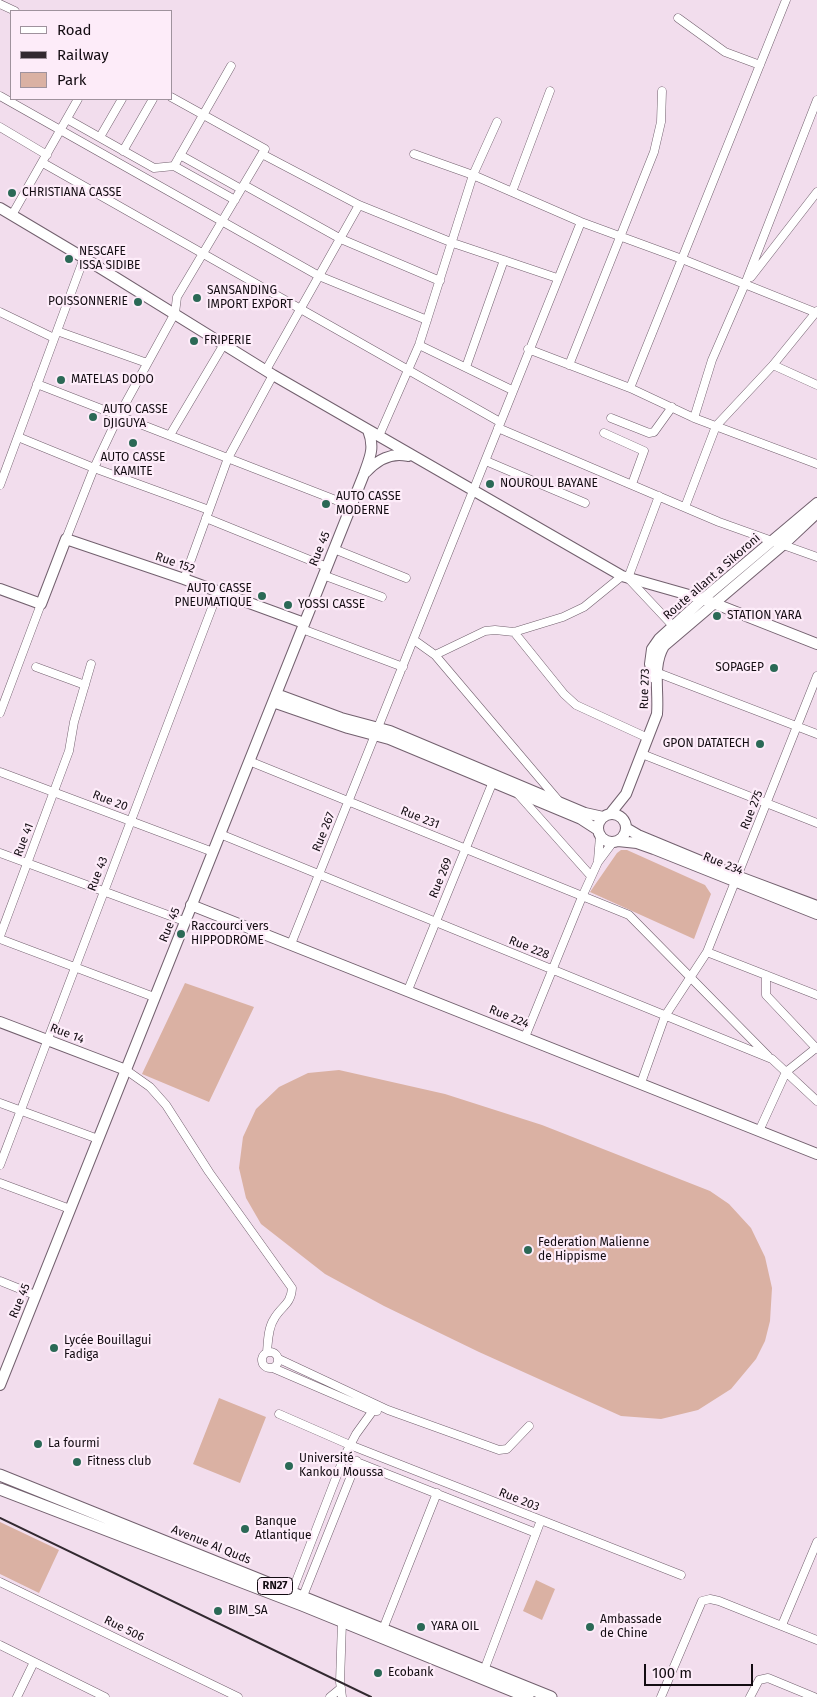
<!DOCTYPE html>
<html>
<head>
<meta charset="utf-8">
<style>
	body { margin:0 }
	#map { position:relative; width:817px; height:1697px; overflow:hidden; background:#f2dded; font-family:"Fira Sans",sans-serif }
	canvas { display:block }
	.legend { position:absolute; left:10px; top:10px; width:162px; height:90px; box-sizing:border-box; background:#fdecf9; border:1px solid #9f929d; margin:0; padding:6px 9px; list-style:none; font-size:15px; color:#130c12 }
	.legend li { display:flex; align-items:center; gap:10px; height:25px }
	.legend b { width:25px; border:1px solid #9f929d }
	.scale { position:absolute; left:644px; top:1664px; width:109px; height:22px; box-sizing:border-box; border:2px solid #130c12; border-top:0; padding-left:6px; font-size:15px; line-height:18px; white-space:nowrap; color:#130c12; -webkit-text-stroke:4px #fdecf9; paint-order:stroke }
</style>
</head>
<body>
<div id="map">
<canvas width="817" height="1697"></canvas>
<ul class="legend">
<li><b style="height:6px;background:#fff"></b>Road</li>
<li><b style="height:6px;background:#322930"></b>Railway</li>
<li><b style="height:14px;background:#dab1a3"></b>Park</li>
</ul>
<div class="scale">100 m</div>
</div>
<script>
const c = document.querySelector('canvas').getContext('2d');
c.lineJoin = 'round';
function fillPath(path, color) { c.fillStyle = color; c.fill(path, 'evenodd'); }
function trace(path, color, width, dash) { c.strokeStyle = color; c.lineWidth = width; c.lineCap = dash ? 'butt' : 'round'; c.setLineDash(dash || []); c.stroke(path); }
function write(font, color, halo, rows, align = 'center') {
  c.font = font + ' "Fira Sans",sans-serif'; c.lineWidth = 4.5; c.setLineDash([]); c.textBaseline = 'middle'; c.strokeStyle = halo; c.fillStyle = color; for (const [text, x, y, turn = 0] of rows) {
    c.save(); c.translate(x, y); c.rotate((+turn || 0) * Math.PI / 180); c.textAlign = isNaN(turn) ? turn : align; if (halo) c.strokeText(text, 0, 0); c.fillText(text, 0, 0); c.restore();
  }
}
fillPath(new Path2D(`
	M 621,850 L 627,850 L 705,885 L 711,894 L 694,939 L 590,892 L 617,853 Z
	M 185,983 L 254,1007 L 209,1102 L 142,1074 Z
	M 339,1070 L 445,1094 L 542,1125 L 710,1191 L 729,1204 L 751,1228 L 765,1257 L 772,1288 L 770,1321 L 765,1341 L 756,1359 L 731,1389 L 698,1410 L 661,1419 L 621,1416 L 479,1352 L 384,1306 L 325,1274 L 261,1224 L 246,1198 L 239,1168 L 243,1137 L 256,1109 L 279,1087 L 308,1073 Z
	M 219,1398 L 266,1417 L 240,1483 L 193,1464 Z
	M 0,1522 L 59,1550 L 39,1593 L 0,1574 Z
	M 536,1580 L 555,1589 L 542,1620 L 523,1611 Z`), '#dab1a3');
const street = new Path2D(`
	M 0,4 L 15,11
	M 678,18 L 725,52 L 760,65
	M 0,96 L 319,276 L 427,320
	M 171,97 L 265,149 L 262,154 L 359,205 L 453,243 L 557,278
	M 67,119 L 154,168 L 174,166 L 235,200
	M 0,127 L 47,155
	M 100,137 L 122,99
	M 123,151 L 153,99
	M 414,154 L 473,175 L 581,222 L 682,259 L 817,313
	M 180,155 L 241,189
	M 43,163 L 500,422
	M 174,166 L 231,66
	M 244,185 L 341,239 L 440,281
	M 512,192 L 550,91
	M 12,215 L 78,99
	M 751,277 L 817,192
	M 0,312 L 54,338
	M 57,331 L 147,363
	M 419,345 L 512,390
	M 528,349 L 630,388 L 694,418 L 817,464
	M 569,365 L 654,152 L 661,122 L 662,91
	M 773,365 L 817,385
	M 466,367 L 504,260
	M 266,370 L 359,205
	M 37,384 L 351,506
	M 630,388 L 786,0
	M 611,418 L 649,433 L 654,432 L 672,407
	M 694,418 L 712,360 L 745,284 L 817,100
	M 498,428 L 719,522 L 817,557
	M 604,433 L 644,451 L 632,484
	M 170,435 L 224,344
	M 379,436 L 419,345 L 473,175 L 497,122
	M 18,437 L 94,468 L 209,510
	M 486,461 L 585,503
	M 0,485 L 84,258
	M 659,496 L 628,578 L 673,626
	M 685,507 L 716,426 L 773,365 L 817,311
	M 206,518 L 327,567
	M 66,539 L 94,468 L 119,415 L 175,313 L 177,297 L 262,154
	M 334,549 L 406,578
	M 323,575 L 382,597
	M 184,579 L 228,458 L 273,375
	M 302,629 L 403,667
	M 514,632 L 564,694 L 576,705 L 648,738
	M 414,640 L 435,655 L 558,800
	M 435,655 L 485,631 L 495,630 L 514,632 L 563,617 L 584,607 L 622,576
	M 36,667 L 85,685
	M 653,671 L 817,734
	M 0,713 L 41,604
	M 642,754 L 817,823
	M 249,761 L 629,915 L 768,1056
	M 0,772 L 213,852
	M 518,794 L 591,876
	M 220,834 L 772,1059 L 817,1101
	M 0,853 L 184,921
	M 598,860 L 600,836
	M 0,936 L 69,751 L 74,722 L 91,664
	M 0,939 L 154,997
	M 291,944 L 581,222
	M 707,952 L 817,995
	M 766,975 L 766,995 L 817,1049
	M 408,990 L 494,779
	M 525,1037 L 582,897 L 598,862 L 613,842
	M 126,1070 L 150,1087 L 166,1105 L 209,1172 L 292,1288 C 291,1305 281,1306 274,1319 C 268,1328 268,1341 267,1352
	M 641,1083 L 665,1016 L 707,952 L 817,676
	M 0,1103 L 98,1139
	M 759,1131 L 786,1072 L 816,1048
	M 0,1165 L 218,592
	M 0,1183 L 70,1209
	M 0,1281 L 35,1295
	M262 1360a8 8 0 1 1 16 0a8 8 0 1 1-16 0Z
	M 279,1359 L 388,1410 L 499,1450 L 507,1449 L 529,1426
	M 273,1368 L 373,1411 L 377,1411
	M 279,1414 L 350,1445 L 681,1575
	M 344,1457 L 536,1533
	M 0,1582 L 238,1697
	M 290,1597 L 344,1457 L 356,1434 L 377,1405
	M 301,1601 L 357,1461
	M 342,1622 L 340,1682 L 342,1697
	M 782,1625 L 817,1542
	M 383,1629 L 437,1493
	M 0,1645 L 105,1697
	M 483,1673 L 541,1520
	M 17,1697 L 34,1662
	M 330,1697 L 341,1688
	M 661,1697 L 702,1601 L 710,1599 L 719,1601 L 817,1640
	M 750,1697 L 759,1680 L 768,1678 L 814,1697`);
const secondary = new Path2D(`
	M 0,208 L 84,258 L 273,375 L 622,576 L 703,599 L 817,644
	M 366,472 C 377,460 392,452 408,456
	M 0,589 L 41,604 L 66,539 L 184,579 L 304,623
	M 654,678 L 650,664 L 652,649 L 659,639 L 703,599 L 817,503
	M 276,694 L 341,718 L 390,731 L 585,813 L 603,817
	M 273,702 L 348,728 L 389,739 L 581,819 L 598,830
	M598 828a14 14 0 1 1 28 0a14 14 0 1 1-28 0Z
	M 610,814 L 626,794 L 657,714 C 659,691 652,666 664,646 L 784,544 L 817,513
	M 626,828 L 638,835 L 737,876 L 817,906
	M 618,841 L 637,843 L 654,849 L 817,914
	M 191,905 L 817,1154
	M 0,1022 L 126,1070
	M 0,1385 L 364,474 C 370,457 375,448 368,430`);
const primary = new Path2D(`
	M 0,1475 L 551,1697
	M 0,1489 L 302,1605 L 528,1697`);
trace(street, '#72606e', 9);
trace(secondary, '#72606e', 12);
trace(primary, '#72606e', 13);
trace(street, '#fff', 8);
trace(secondary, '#fff', 10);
trace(primary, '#fff', 11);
trace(new Path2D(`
	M 0,1518 L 371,1697`), '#322930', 2);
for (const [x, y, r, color] of [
	[12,193,5,"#2b6956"],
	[69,259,5,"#2b6956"],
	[197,298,5,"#2b6956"],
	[138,302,5,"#2b6956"],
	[194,341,5,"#2b6956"],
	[61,380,5,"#2b6956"],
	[93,417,5,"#2b6956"],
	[133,443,5,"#2b6956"],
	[490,484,5,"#2b6956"],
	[326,504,5,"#2b6956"],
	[262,596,5,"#2b6956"],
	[288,605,5,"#2b6956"],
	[717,616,5,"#2b6956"],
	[774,668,5,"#2b6956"],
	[760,744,5,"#2b6956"],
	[181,934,5,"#2b6956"],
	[528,1250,5,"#2b6956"],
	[54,1348,5,"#2b6956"],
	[38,1444,5,"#2b6956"],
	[77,1462,5,"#2b6956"],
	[289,1466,5,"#2b6956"],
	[245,1529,5,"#2b6956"],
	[218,1611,5,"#2b6956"],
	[421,1627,5,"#2b6956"],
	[590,1627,5,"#2b6956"],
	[378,1673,5,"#2b6956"]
]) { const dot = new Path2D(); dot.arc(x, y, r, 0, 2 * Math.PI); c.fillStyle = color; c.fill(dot); trace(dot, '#fdecf9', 2); }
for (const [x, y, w] of [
	[275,1586,35]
]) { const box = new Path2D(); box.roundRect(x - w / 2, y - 8.5, w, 17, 4); c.fillStyle = '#fdecf9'; c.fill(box); trace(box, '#130c12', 1); }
write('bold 11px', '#130c12', null, [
	["RN27",275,1586]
]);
write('12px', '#130c12', '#fdecf9', [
	["CHRISTIANA CASSE",22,193],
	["NESCAFE",79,252],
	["ISSA SIDIBE",79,266],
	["SANSANDING",207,291],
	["IMPORT EXPORT",207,305],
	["POISSONNERIE",128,302,"right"],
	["FRIPERIE",204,341],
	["MATELAS DODO",71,380],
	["AUTO CASSE",103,410],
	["DJIGUYA",103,424],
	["AUTO CASSE",133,458,"center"],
	["KAMITE",133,472,"center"],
	["NOUROUL BAYANE",500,484],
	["AUTO CASSE",336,497],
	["MODERNE",336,511],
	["AUTO CASSE",252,589,"right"],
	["PNEUMATIQUE",252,603,"right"],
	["YOSSI CASSE",298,605],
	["STATION YARA",727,616],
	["SOPAGEP",764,668,"right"],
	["GPON DATATECH",750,744,"right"],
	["Raccourci vers",191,927],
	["HIPPODROME",191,941],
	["Federation Malienne",538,1243],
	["de Hippisme",538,1257],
	["Lycée Bouillagui",64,1341],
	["Fadiga",64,1355],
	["La fourmi",48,1444],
	["Université",299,1459],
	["Kankou Moussa",299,1473],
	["Fitness club",87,1462],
	["Banque",255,1522],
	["Atlantique",255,1536],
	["BIM_SA",228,1611],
	["Ambassade",600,1620],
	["de Chine",600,1634],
	["YARA OIL",431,1627],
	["Ecobank",388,1673]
], 'left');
write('12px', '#130c12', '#fdecf9', [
	["Rue 45",320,549,-68],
	["Rue 152",175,563,19],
	["Route allant a Sikoroni",712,577,-41],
	["Rue 273",645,689,-88],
	["Rue 20",110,801,21],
	["Rue 275",752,810,-68],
	["Rue 231",420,818,22],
	["Rue 267",324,832,-68],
	["Rue 41",24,840,-69],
	["Rue 234",723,864,22],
	["Rue 43",98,874,-69],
	["Rue 269",441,878,-68],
	["Rue 45",170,925,-68],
	["Rue 228",529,948,22],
	["Rue 224",509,1017,22],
	["Rue 14",67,1034,21],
	["Rue 45",20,1301,-68],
	["Rue 203",519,1500,22],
	["Avenue Al Quds",211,1545,22],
	["Rue 506",124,1629,26]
]);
</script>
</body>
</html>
